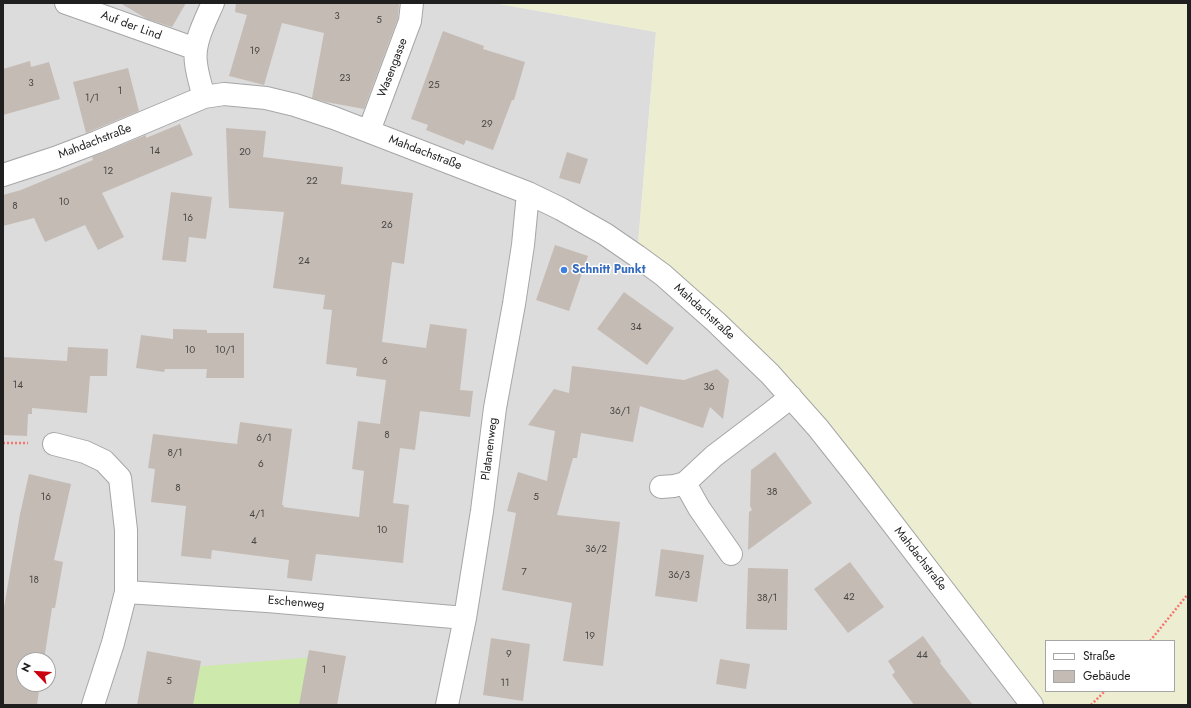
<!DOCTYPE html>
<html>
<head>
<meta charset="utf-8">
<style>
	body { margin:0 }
	#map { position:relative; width:1191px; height:708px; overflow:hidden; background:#f0ece5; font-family:Jost,sans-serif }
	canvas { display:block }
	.frame { position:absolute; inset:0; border:4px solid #1f1f1f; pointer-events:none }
	.legend { position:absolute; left:1045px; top:640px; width:130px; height:52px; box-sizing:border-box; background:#fff; border:1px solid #a5a5a5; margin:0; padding:5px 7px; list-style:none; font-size:12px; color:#1f1f1f }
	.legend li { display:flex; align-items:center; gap:8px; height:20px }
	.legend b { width:20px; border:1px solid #a5a5a5 }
	.north { position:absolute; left:16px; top:652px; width:40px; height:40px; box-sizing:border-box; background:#fff; border:1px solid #a5a5a5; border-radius:50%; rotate:295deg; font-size:11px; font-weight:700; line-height:16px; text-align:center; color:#1f1f1f }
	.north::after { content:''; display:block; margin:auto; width:14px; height:18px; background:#ca030e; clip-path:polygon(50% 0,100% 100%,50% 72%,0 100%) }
</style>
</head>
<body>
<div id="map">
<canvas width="1191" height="708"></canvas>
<div class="frame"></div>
<ul class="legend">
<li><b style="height:5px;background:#fff"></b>Straße</li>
<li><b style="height:11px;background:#c4bbb5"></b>Gebäude</li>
</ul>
<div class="north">N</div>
</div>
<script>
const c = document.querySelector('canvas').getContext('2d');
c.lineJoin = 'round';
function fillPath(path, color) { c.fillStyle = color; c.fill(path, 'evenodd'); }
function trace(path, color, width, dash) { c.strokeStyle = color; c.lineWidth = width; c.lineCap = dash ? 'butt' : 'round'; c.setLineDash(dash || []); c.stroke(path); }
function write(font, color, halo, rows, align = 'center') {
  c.font = font + ' Jost,sans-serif'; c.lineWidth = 3; c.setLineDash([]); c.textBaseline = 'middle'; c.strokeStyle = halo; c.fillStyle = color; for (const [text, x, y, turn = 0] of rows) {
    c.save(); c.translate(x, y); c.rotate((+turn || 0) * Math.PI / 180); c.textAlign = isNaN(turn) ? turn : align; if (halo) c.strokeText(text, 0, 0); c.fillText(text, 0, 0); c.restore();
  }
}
fillPath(new Path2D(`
	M 3,3 L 494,3 L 656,32 L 637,256 L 743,347 L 1032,705 L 3,705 ZM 24,660 L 48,660 L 48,684 L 24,684 Z`), '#dddcdc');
fillPath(new Path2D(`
	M 494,3 L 1188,3 L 1188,705 L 1032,705 L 856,476 L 637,256 L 656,32 ZM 1046,641 L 1174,641 L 1174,691 L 1046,691 Z`), '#edeed1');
fillPath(new Path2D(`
	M 327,656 L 319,705 L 155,705 L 168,669 Z`), '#cde9ac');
fillPath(new Path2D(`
	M 120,3 L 186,3 L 172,27 L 147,19 Z
	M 236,3 L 399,3 L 398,18 L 364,109 L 326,102 L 312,98 L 324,33 L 282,23 L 264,85 L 229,76 L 247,15 L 235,12 Z
	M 443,31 L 484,46 L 483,49 L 525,62 L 514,100 L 512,100 L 493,150 L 466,140 L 464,145 L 426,130 L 428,125 L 411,119 Z
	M 30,61 L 31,67 L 49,62 L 60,99 L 3,115 L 3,69 Z
	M 128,68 L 139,111 L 86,133 L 73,82 Z
	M 180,124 L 193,155 L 102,193 L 124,237 L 98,250 L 85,225 L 45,242 L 34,218 L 3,226 L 3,195 L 21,190 L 93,160 L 92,157 L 146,135 L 146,138 Z
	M 226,128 L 266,131 L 263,157 L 343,167 L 341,184 L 413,193 L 404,264 L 392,262 L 382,342 L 426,348 L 430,324 L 467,329 L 460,390 L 473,391 L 470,417 L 420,411 L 415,450 L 400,448 L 393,503 L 409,505 L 403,563 L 316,554 L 312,581 L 287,578 L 289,560 L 212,550 L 211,559 L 181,556 L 186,506 L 151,502 L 155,469 L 148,468 L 153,434 L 237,444 L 240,422 L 292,429 L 282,505 L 284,505 L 283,507 L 359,517 L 364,471 L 352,469 L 358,421 L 380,424 L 386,380 L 356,376 L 357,368 L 326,364 L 332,310 L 323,309 L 325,295 L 273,288 L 284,212 L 229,208 Z
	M 567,152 L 588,159 L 580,184 L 559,178 Z
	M 171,192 L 212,197 L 206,239 L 189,237 L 186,262 L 162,260 Z
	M 555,245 L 588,256 L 569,311 L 536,300 Z
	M 624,292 L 674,328 L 647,365 L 597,329 Z
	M 173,329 L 207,330 L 207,333 L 244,333 L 244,378 L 206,378 L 207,369 L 165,369 L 164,372 L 136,368 L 141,335 L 173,339 Z
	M 68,347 L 108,349 L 107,376 L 90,376 L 87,413 L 32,408 L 32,414 L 28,414 L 27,436 L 3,435 L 3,357 L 67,361 Z
	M 572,366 L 684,380 L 717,369 L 729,380 L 723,419 L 710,407 L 703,428 L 640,406 L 633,442 L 581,433 L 577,458 L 573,458 L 557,515 L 620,522 L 603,666 L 563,661 L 572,603 L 502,590 L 516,513 L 507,511 L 518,472 L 547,481 L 555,431 L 528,425 L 554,389 L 569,393 Z
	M 775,452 L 812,503 L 748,550 L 749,512 L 752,510 L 750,506 L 751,470 Z
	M 29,474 L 71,484 L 54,560 L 63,562 L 55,608 L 52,608 L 44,660 L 24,660 L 24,684 L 40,684 L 37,705 L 3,705 L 3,613 L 20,514 Z
	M 661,549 L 704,555 L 697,602 L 655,596 Z
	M 850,562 L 884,607 L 848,633 L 814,589 Z
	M 748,568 L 788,569 L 787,630 L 746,629 Z
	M 923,636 L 941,661 L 940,663 L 973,705 L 914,705 L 892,675 L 895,672 L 888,661 Z
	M 491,638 L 530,644 L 523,701 L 483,695 Z
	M 309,650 L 346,656 L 337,705 L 299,705 Z
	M 147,651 L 201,661 L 193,705 L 137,705 Z
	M 720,659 L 750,664 L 746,689 L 716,684 Z`), '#c4bbb5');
const street = new Path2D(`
	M 66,3 L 196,49
	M 204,97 C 201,86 197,74 196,63 C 193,43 205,21 213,3
	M 369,131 L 410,21 L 412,3
	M 3,175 L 55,158 L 97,142 L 204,97 L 224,94 L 266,98 L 295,105 L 334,118 L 528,193 L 561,209 L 605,234 L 637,256 L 663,275 L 716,322 L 770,374 L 818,428 L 856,476 L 1032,705
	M 54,444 L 85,452 L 104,461 L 120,478 L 126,530 L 126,592
	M 685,483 L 699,508 L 731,554
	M 661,487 L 674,486 L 685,483 L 714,456 L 772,412 L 791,397
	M 93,705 L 113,643 L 126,592 L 267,601 L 465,618
	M 447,705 L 465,618 L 482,511 L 495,408 L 514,304 L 523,245 L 528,193`);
trace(street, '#a6a6a6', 24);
trace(new Path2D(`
	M 3,443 L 28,443
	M 1150,641 L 1188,594
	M 1091,705 L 1105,691`), '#f7756e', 2.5, [2, 2]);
trace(street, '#fff', 22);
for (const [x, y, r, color] of [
	[564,270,4,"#3f7fe0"]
]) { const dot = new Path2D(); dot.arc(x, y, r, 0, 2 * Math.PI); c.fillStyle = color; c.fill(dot); trace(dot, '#fff', 1.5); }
write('10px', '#484644', null, [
	["3",337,17],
	["5",379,21],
	["19",255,52],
	["23",345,79],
	["3",31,84],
	["25",434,86],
	["1",120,92],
	["1/1",92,99],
	["29",487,125],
	["14",155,152],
	["20",245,153],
	["12",108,172],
	["22",312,182],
	["10",64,203],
	["8",15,207],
	["16",188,219],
	["26",387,226],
	["24",304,262],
	["34",636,328],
	["10",190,351],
	["10/1",225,351],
	["6",385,362],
	["14",18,386],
	["36",709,388],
	["36/1",620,412],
	["8",387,436],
	["6/1",264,439],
	["8/1",175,454],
	["6",261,465],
	["8",178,489],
	["38",772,493],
	["16",46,498],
	["5",536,498],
	["4/1",257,515],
	["10",382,531],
	["4",254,542],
	["36/2",596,550],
	["7",524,573],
	["36/3",679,576],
	["18",34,581],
	["42",849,598],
	["38/1",767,599],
	["19",590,637],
	["9",509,655],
	["44",922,656],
	["1",324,671],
	["5",169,682],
	["11",505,684]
]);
write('12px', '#1f1f1f', '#fff', [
	["Auf der Lind",131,26,20],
	["Wasengasse",393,68,-69],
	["Mahdachstraße",95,142,-21],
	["Mahdachstraße",425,153,21],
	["Mahdachstraße",704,312,42],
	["Platanenweg",490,449,-83],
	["Mahdachstraße",920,559,52],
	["Eschenweg",296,603,5]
]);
write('bold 12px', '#366cbe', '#fff', [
	["Schnitt Punkt",572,270]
], 'left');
</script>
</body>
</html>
